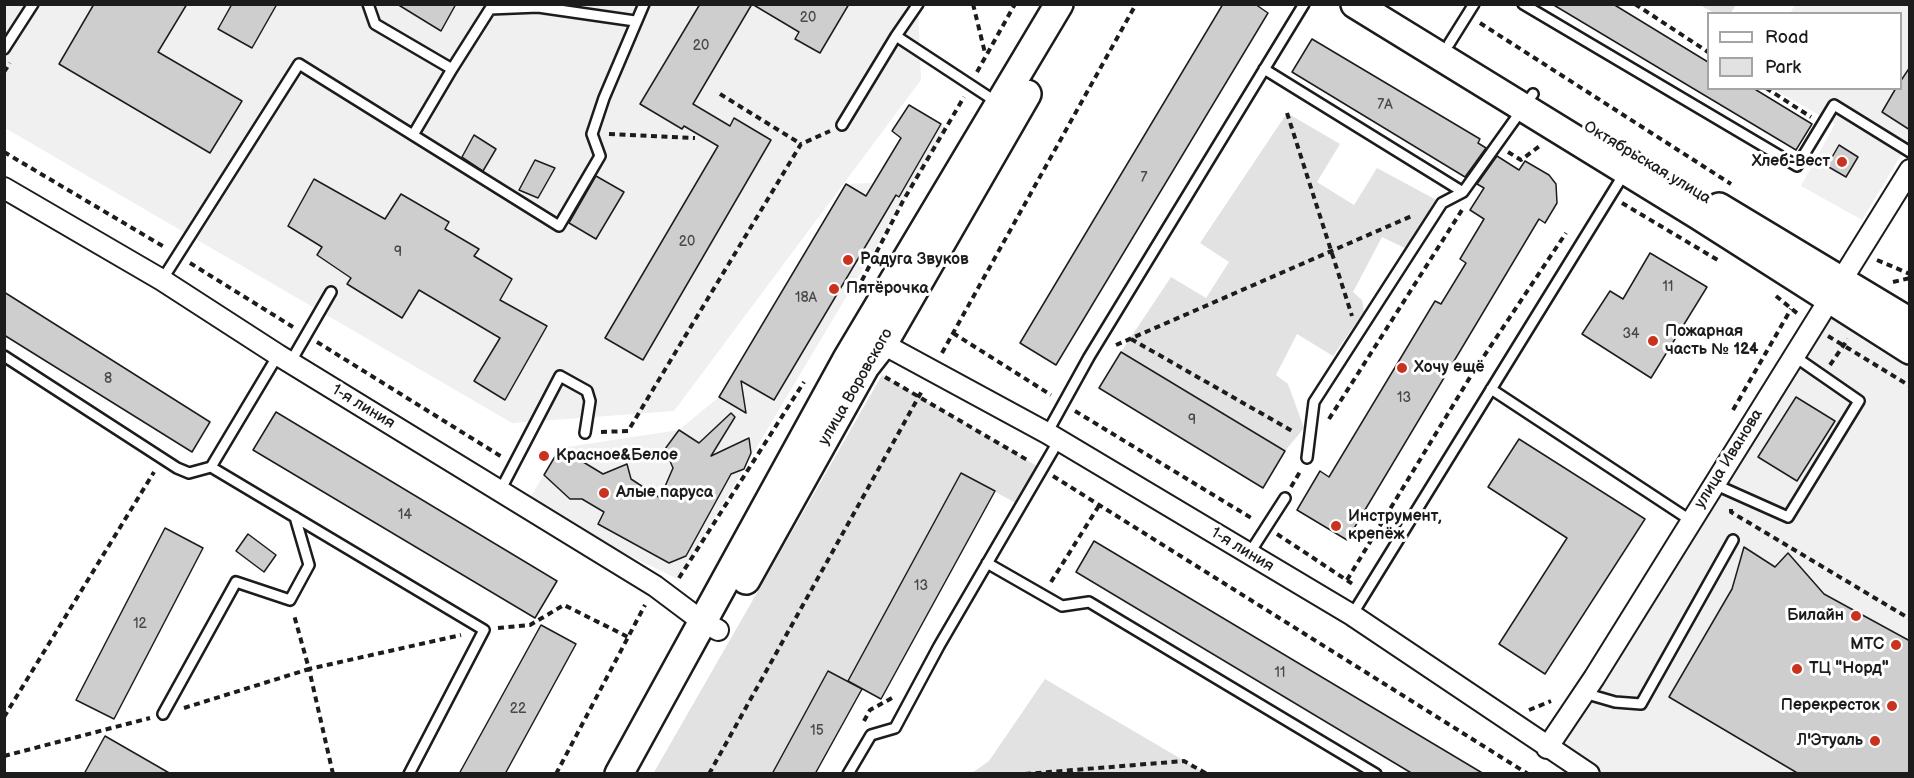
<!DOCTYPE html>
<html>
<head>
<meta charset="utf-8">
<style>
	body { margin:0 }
	#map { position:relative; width:1914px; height:778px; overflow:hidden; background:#fff; font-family:"Balsamiq Sans",sans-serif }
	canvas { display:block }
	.frame { position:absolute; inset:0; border:6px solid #1c1c1c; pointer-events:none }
	.legend { position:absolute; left:1707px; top:12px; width:195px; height:78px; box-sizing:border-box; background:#fff; border:2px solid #a4a4a4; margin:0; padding:8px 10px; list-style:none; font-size:18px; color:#1c1c1c }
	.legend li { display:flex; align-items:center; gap:12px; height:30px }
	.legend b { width:30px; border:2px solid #a4a4a4 }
</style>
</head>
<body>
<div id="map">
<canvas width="1914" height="778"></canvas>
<div class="frame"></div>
<ul class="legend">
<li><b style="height:8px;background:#fff"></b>Road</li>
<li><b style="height:16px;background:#e2e2e2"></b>Park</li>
</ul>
</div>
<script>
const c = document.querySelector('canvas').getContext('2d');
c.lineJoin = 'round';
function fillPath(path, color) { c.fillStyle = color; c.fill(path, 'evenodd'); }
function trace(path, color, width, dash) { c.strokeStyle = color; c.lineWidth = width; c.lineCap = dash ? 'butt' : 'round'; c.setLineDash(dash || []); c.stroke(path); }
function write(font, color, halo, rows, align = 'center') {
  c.font = font + ' "Balsamiq Sans",sans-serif'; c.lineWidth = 6; c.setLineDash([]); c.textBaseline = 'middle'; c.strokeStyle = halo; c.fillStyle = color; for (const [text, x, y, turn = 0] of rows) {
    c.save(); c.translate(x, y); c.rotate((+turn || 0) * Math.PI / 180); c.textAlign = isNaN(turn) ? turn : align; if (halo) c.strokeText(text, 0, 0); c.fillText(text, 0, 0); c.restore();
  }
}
fillPath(new Path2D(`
	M 5,5 L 918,5 L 921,80 L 674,411 L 512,423 L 5,128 Z
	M 1795,5 L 1909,5 L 1909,142 L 1862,220 L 1801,186 L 1835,124 L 1773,89 L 1900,88 L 1900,14 L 1790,13 Z
	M 909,105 L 947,128 L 678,579 L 525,506 L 560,448 L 679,430 L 719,397 L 846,184 L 874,183 L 901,138 L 892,131 Z
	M 1841,280 L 1909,322 L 1909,773 L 1587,773 L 1548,748 Z`), '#f0f0f0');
fillPath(new Path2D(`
	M 1700,5 L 1736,5 L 1730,14 L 1714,13 Z
	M 1287,113 L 1340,144 L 1317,182 L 1354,205 L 1377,168 L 1442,203 L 1411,251 L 1382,237 L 1353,292 L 1362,300 L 1364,312 L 1333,356 L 1297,334 L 1276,375 L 1288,384 L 1304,428 L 1285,451 L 1121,352 L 1171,277 L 1206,298 L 1229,262 L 1200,243 Z
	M 882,375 L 1042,469 L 1021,506 L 961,473 L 848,681 L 828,671 L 772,773 L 653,774 Z
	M 1045,679 L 1205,773 L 972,773 L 989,761 Z`), '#e2e2e2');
const building = new Path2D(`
	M 94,4 L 187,4 L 158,52 L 242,101 L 210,153 L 59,64 Z
	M 232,4 L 277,4 L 252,48 L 218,29 Z
	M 397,4 L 456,4 L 441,31 Z
	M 700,4 L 752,4 L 693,104 L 730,126 L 734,118 L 771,140 L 643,360 L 605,338 L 718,146 L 684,126 L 682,129 L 640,104 Z
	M 752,4 L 849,4 L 820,53 L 795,39 L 799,32 Z
	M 1223,4 L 1255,4 L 1268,13 L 1056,365 L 1020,343 Z
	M 1552,4 L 1613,4 L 1708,62 L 1708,88 L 1753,88 L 1812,124 L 1796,150 Z
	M 1312,39 L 1480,139 L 1478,143 L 1486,148 L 1465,177 L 1292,72 Z
	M 1910,67 L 1910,130 L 1882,112 L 1896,88 L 1900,88 L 1900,82 Z
	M 909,105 L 941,124 L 899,197 L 896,195 L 774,400 L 741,381 L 746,413 L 719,397 L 846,184 L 866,196 L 901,138 L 892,131 Z
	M 474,135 L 496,149 L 483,171 L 462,157 Z
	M 1839,145 L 1858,157 L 1846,177 L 1827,166 Z
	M 1497,156 L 1519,170 L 1525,161 L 1549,175 L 1556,184 L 1557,203 L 1545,223 L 1539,219 L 1347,540 L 1297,510 L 1320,471 L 1329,477 L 1435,301 L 1441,304 L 1466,263 L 1460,259 L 1484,219 L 1470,210 L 1484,188 L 1477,184 Z
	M 535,160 L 555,168 L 538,198 L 519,190 Z
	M 596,176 L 624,192 L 596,239 L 569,223 Z
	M 314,179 L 385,219 L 401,194 L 449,222 L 445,229 L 479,249 L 474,256 L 512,279 L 500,300 L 547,326 L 505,400 L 474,381 L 500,338 L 419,290 L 402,318 L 347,284 L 351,278 L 317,255 L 322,247 L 288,226 Z
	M 1650,253 L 1707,287 L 1651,378 L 1582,334 L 1610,291 L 1623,299 Z
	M 4,292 L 210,422 L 192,452 L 4,335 Z
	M 1121,352 L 1285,451 L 1263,488 L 1099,388 Z
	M 1796,397 L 1835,421 L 1797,481 L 1758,457 Z
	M 276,412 L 557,581 L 535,618 L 253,450 Z
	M 731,413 L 735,417 L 711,456 L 749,438 L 751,453 L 744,469 L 731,474 L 686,556 L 669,563 L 598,524 L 604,512 L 582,499 L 570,499 L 544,475 L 560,448 L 603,474 L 627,464 L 631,479 L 660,498 L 673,468 L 665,449 L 679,430 L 699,443 Z
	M 1519,439 L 1645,519 L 1545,674 L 1499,644 L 1567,538 L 1488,487 Z
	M 961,473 L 995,491 L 881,699 L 848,681 Z
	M 165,528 L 203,548 L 114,719 L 76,700 Z
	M 248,534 L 276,555 L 264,572 L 236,551 Z
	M 1094,541 L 1484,774 L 1413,774 L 1076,572 Z
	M 1744,547 L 1775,567 L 1788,553 L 1824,594 L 1910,641 L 1910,774 L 1799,774 L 1669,697 L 1732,589 Z
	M 541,625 L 576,644 L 505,774 L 459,774 Z
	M 828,671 L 862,689 L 815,774 L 772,774 Z
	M 105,736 L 171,774 L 84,774 Z`);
fillPath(building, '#cecece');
trace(building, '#1c1c1c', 1.5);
const lane = new Path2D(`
	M 368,4 L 375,24 L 452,69 L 490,9 L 538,7 L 635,21
	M 918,4 L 896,36 L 998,103
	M 1523,4 L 1797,166 L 1834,105 L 1910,152
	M 1449,44 L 1474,4
	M 4,49 L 33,4
	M 1264,69 L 1463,192
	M 842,125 L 896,36
	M 413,135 L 452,69
	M 162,280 L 299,64 L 559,226 L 600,156 L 592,134 L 604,98 L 644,4
	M 4,356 L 177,468 L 189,473 L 211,467 L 278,355
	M 290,363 L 331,292
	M 1491,389 L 1690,520
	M 1047,433 L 1089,357 L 1304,4
	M 1307,458 L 1314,402 L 1442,203 L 1463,192 L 1533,94
	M 211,467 L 484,630 L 409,774
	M 1714,484 L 1788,517 L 1859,401 L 1794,356
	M 500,491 L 560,376 L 587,391 L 590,401 L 585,433
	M 1249,554 L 1285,498
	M 987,563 L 1062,606 L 1089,602 L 1376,774
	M 1352,615 L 1635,156
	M 1584,693 L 1615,702 L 1641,704 L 1733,540
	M 163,714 L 236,582 L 290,600 L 309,565 L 295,517
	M 848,774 L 871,735 L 895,728 L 939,646 L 1059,440`);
const street = new Path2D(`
	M 4,188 L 162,280 L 278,355 L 655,586 L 703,622 L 718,630
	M 883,344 L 1047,433 L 1352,615 L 1589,774
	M 1547,748 L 1594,678 L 1910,170`);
const secondary = new Path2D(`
	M 1355,4 L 1698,215 L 1910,350
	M 1719,207 L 1910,322
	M 746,580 L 865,367 L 883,344 L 1027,94
	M 619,774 L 847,359 L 1059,4`);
trace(lane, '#1c1c1c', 14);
trace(street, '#1c1c1c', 24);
trace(secondary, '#1c1c1c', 32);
trace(new Path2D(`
	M 973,4 L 985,53
	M 1635,4 L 1708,52
	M 1480,23 L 1731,184
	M 4,72 L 10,63
	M 977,72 L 1015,4
	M 1766,88 L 1811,117
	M 720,94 L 801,144
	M 1287,113 L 1352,316
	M 609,134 L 695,138
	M 4,152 L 166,248
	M 1508,152 L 1521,160 L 1541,145
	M 1622,203 L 1721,262
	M 1877,260 L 1910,274
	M 190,263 L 293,327
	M 1893,282 L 1910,278
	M 857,290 L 903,201 L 964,97
	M 1776,296 L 1798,314
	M 953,333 L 1051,395
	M 1828,336 L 1910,386
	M 1131,339 L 1294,432
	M 317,342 L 502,457
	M 1116,345 L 1414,215
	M 942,353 L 1136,4
	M 1830,365 L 1848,339
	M 885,377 L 1029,461
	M 1733,410 L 1791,309
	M 1075,411 L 1253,519
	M 1329,419 L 1462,210
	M 601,432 L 628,431 L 801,144 L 830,131
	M 1053,476 L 1528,774
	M 1291,487 L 1301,470
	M 1731,509 L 1731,512 L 1910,619
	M 1277,534 L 1354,585
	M 679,578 L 804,382
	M 1347,580 L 1472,374 L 1566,233
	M 1051,582 L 1100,504
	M 498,628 L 530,625 L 564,605 L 628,637
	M 184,708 L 309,669 L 294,615
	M 1529,710 L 1551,701
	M 4,717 L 154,472
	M 864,721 L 870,710 L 892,698
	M 4,756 L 150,718
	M 333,774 L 309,669 L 461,635
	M 556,774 L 645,605
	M 709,774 L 923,389
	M 1025,774 L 1184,761 L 1207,774`), '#1c1c1c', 4, [6, 4.5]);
trace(lane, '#fff', 9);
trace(street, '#fff', 20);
trace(secondary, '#fff', 27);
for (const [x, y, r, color] of [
	[1842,162,6,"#c8321e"],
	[848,260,6,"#c8321e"],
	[834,289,6,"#c8321e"],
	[1653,341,6,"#c8321e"],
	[1402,368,6,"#c8321e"],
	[544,456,6,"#c8321e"],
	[604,493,6,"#c8321e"],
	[1336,526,6,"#c8321e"],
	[1856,616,6,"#c8321e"],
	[1896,645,6,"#c8321e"],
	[1797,669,6,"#c8321e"],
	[1892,706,6,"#c8321e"],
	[1875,741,6,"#c8321e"]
]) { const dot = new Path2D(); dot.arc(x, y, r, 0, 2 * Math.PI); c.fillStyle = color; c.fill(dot); trace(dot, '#fff', 2); }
write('14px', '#484848', null, [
	["20",808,18],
	["20",701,46],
	["7А",1385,105],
	["7",1144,178],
	["20",687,242],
	["9",398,252],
	["11",1668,287],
	["18А",806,298],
	["34",1631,334],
	["8",108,379],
	["13",1404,398],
	["9",1192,420],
	["14",405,515],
	["13",921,586],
	["12",140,624],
	["11",1280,673],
	["22",518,709],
	["15",817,731]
]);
write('bold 16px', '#1c1c1c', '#fff', [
	["Хлеб-Вест",1830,162,"right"],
	["Радуга Звуков",860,260],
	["Пятёрочка",846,289],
	["Пожарная",1665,332],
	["часть № 124",1665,350],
	["Хочу ещё",1414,368],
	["Красное&Белое",556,456],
	["Алые паруса",616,493],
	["Инструмент,",1348,517],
	["крепёж",1348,535],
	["Билайн",1844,616,"right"],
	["МТС",1884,645,"right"],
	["ТЦ \"Норд\"",1809,669],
	["Перекресток",1880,706,"right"],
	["Л'Этуаль",1863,741,"right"]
], 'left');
write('16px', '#1c1c1c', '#fff', [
	["Октябрьская улица",1647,163,31],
	["улица Воровского",856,387,-60],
	["1-я линия",363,407,31],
	["улица Иванова",1729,459,-58],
	["1-я линия",1242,550,31]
]);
</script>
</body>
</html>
